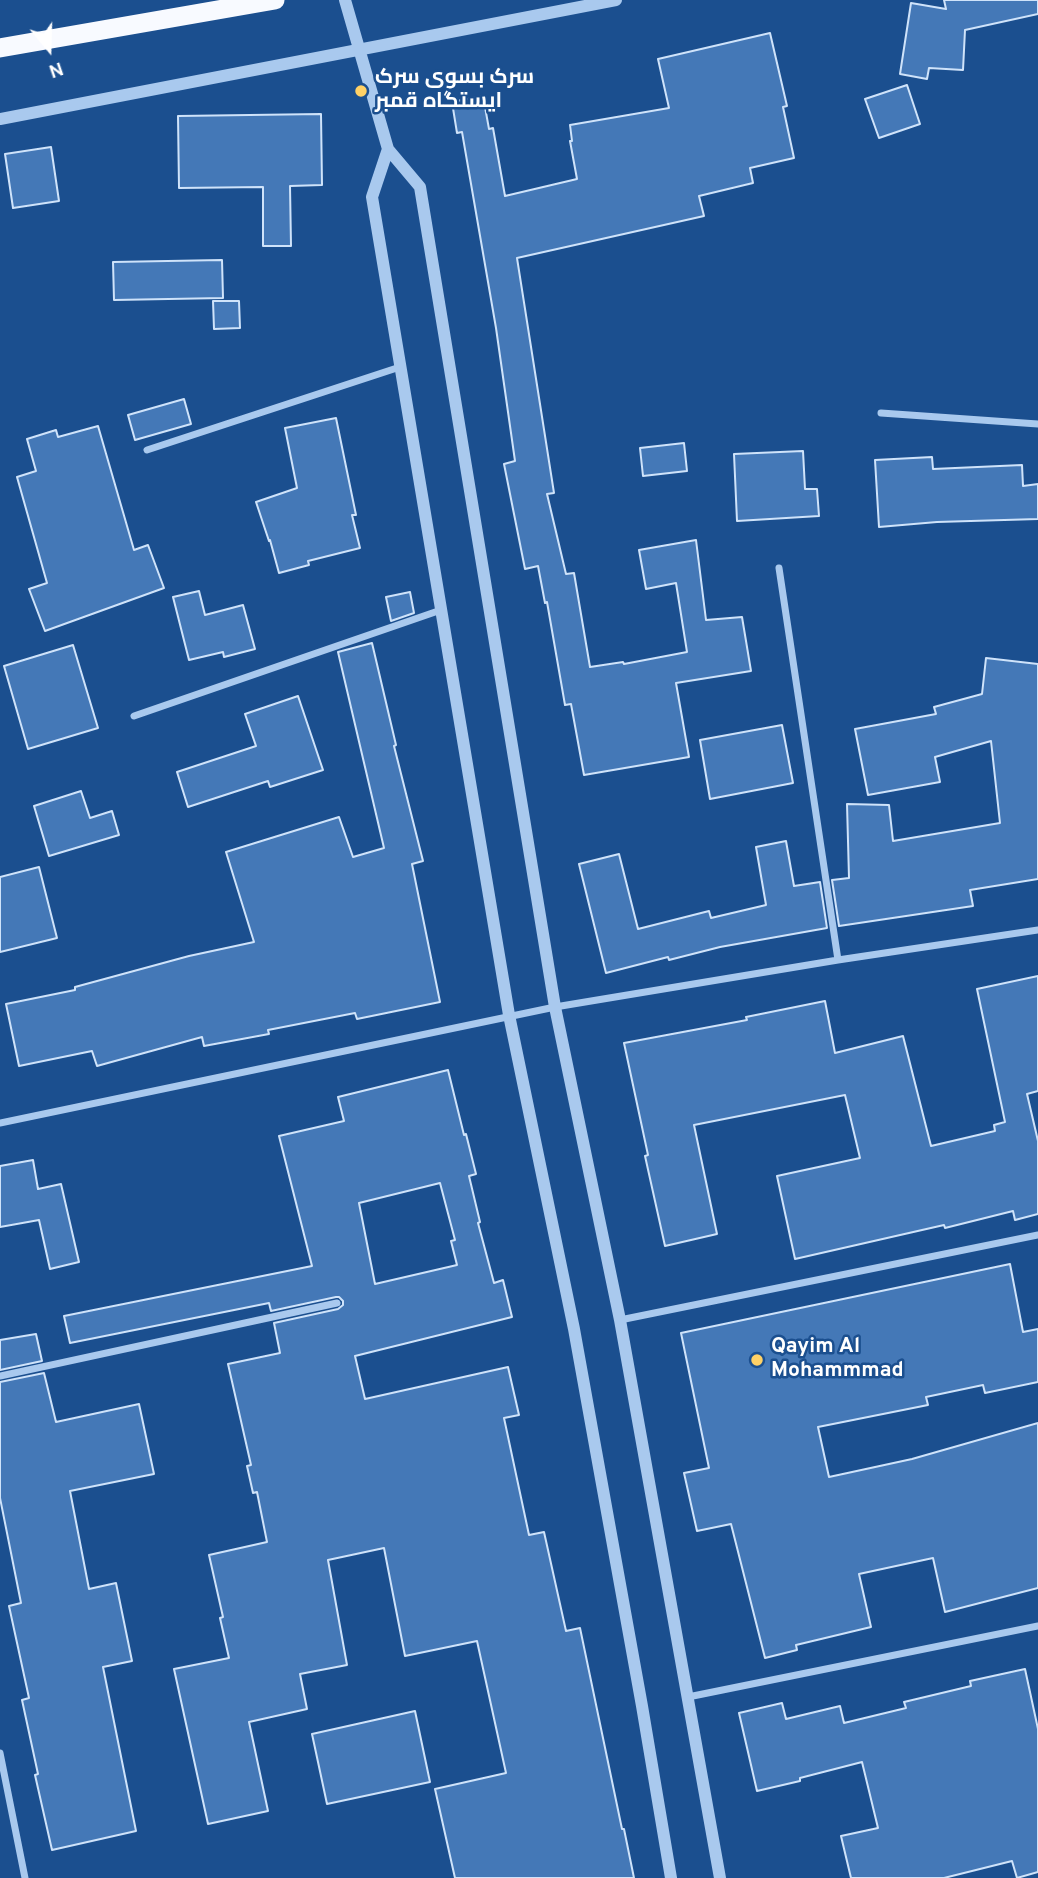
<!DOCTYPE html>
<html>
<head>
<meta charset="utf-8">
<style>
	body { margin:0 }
	#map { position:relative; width:1038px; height:1878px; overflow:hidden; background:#1b4f8f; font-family:Overpass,sans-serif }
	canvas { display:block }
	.north { position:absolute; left:14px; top:14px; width:70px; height:70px; -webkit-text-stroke:5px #1b4f8f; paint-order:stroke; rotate:161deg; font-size:19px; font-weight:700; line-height:28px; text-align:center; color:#fff }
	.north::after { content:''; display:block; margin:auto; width:24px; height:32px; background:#fff; clip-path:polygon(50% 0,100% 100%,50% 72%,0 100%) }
</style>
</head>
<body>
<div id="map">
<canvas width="1038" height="1878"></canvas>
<div class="north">N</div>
</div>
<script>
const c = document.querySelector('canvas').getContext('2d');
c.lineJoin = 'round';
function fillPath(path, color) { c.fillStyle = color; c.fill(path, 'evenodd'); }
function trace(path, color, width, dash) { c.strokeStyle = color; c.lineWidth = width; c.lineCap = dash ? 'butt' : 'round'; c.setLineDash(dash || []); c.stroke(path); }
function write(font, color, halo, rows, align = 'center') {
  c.font = font + ' Overpass,Cairo,sans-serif'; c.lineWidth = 5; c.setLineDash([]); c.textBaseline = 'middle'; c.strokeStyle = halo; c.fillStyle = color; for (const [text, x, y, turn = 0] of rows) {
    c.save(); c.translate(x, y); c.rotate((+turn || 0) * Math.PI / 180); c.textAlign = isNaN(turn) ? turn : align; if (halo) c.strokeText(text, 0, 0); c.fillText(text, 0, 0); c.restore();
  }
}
const building = new Path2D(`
	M 944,0 L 1038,0 L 1038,14 L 965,30 L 963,70 L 929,68 L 927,79 L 900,74 L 911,3 L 946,9 Z
	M 770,33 L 787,106 L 783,107 L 794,158 L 750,168 L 753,183 L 699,196 L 704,216 L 517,258 L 554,493 L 547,494 L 566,574 L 574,573 L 590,667 L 623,662 L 624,664 L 687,652 L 676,583 L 646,589 L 639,550 L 696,540 L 706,620 L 742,617 L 751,671 L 676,683 L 689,757 L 584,775 L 571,704 L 565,705 L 547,602 L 545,603 L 538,566 L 525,569 L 504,464 L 515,461 L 496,328 L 462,132 L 457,133 L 452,102 L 483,96 L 489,129 L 493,128 L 505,196 L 577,179 L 570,141 L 572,141 L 570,125 L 669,108 L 658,59 Z
	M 907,85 L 920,124 L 879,138 L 865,99 Z
	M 321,114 L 322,185 L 290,186 L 291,246 L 263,246 L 263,187 L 179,188 L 178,116 Z
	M 51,147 L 59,201 L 13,208 L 5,154 Z
	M 222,260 L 223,298 L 114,300 L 113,262 Z
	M 213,301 L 239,301 L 240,328 L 214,329 Z
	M 184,399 L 191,424 L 135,440 L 128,415 Z
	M 336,418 L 356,515 L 352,515 L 360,548 L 308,561 L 309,565 L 279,573 L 270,540 L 269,541 L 256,502 L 297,488 L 285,428 Z
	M 98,426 L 134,550 L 148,545 L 164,588 L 45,631 L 29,589 L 47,583 L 17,477 L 36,471 L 27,439 L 56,430 L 58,437 Z
	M 684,443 L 687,471 L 643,476 L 640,448 Z
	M 803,451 L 805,489 L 817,489 L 819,516 L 737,521 L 734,454 Z
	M 932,457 L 933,469 L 1022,465 L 1023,486 L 1038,484 L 1038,519 L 937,522 L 879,527 L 875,460 Z
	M 199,591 L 205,615 L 243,605 L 255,649 L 224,657 L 223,652 L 189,660 L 173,597 Z
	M 410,592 L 414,613 L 391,621 L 386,597 Z
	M 372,643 L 396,745 L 394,746 L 423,861 L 412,864 L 440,1002 L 357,1019 L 355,1013 L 268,1030 L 269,1034 L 204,1046 L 202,1037 L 97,1066 L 92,1051 L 19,1066 L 6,1004 L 75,990 L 75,987 L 189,956 L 254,942 L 226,852 L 339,817 L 353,857 L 384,848 L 338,652 Z
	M 73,645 L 98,728 L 28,749 L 4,666 Z
	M 986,658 L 1038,664 L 1038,879 L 970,890 L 973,906 L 839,926 L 832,880 L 849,878 L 847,804 L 889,805 L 893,841 L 1000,823 L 991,741 L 935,757 L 940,782 L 868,795 L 855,729 L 936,714 L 934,707 L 982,694 Z
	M 298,696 L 323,770 L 270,787 L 268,781 L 188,807 L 177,772 L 256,746 L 245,714 Z
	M 782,725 L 793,783 L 710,799 L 700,740 Z
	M 81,791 L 90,818 L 112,811 L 119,835 L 49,856 L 34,806 Z
	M 786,841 L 794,886 L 820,882 L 827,928 L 720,947 L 669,960 L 668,957 L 606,973 L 579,864 L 619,854 L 638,929 L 709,911 L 711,918 L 766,905 L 756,847 Z
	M 39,867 L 57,938 L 0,952 L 0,877 Z
	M 1038,976 L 1038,1091 L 1027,1094 L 1038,1141 L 1038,1214 L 1015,1220 L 1013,1211 L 945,1228 L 944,1225 L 795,1259 L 777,1176 L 860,1158 L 845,1095 L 694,1125 L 717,1234 L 665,1246 L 645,1156 L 648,1155 L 624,1043 L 747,1020 L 746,1017 L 825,1001 L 835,1053 L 903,1036 L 931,1146 L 995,1131 L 994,1125 L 1005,1122 L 977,989 Z
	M 448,1070 L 464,1135 L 466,1134 L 476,1174 L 469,1176 L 480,1222 L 478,1223 L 494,1283 L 503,1280 L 512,1317 L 355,1356 L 365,1399 L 508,1367 L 519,1415 L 504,1418 L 529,1535 L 544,1532 L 566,1631 L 580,1628 L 622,1829 L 624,1829 L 634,1878 L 455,1878 L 435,1789 L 506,1773 L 477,1641 L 405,1656 L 384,1548 L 328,1560 L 347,1665 L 300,1674 L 307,1709 L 249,1722 L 268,1811 L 208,1824 L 174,1669 L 229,1658 L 220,1618 L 223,1617 L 209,1555 L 267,1542 L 257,1492 L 253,1493 L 247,1466 L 251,1465 L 228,1364 L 280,1353 L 274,1323 L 338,1309 L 343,1305 L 343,1301 L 339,1297 L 336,1297 L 271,1311 L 269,1303 L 70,1343 L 64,1316 L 312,1266 L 279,1136 L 344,1121 L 338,1097 ZM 440,1183 L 455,1240 L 451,1241 L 457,1265 L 375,1284 L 359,1203 Z
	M 33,1160 L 38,1189 L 61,1184 L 79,1262 L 50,1269 L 39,1220 L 0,1227 L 0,1166 Z
	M 1010,1264 L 1023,1332 L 1038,1329 L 1038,1382 L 985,1393 L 983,1385 L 926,1397 L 928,1405 L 818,1427 L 829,1477 L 912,1459 L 1038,1423 L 1038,1588 L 945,1612 L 933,1558 L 859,1574 L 871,1627 L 796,1645 L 797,1650 L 765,1658 L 731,1524 L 697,1531 L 684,1473 L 709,1468 L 681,1333 Z
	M 36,1334 L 42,1361 L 0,1370 L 0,1340 Z
	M 44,1373 L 56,1422 L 139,1404 L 154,1474 L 70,1491 L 89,1589 L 116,1583 L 132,1661 L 103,1667 L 136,1831 L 52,1850 L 35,1775 L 38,1774 L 22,1700 L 29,1698 L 9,1606 L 21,1603 L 0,1498 L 0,1382 Z
	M 1025,1669 L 1038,1729 L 1038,1872 L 1017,1878 L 1012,1861 L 944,1878 L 851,1878 L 841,1836 L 878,1828 L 862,1762 L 800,1778 L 800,1781 L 757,1791 L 739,1713 L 782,1703 L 786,1719 L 840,1706 L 844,1723 L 906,1708 L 904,1702 L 971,1686 L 970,1681 Z
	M 415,1711 L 430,1782 L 327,1804 L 312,1734 Z`);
fillPath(building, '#4478b7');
trace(building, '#cfe3fa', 2);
trace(new Path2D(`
	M 881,413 L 1038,424
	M 147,450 L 400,367
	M 779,568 L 838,960
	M 134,716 L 441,610
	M 0,1123 L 555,1007 L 838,960 L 1038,930
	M 620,1320 L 1038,1235
	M 0,1376 L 337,1303
	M 688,1697 L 1038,1626
	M 0,1753 L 25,1878`), '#a9c9ee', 7);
trace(new Path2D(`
	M 345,0 L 388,149 L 420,187 L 555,1007 L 620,1320 L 720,1878
	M 0,119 L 616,0
	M 388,149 L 372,197 L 509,1015 L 574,1329 L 642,1706 L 671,1878`), '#a9c9ee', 12);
trace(new Path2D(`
	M 0,48 L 275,0`), '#f8faff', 19);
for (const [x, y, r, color] of [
	[361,91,7,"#ffd166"],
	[757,1360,7,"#ffd166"]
]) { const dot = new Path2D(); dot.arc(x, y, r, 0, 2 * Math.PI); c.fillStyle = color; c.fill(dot); trace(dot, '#1b4f8f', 2.5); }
write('bold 21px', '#fff', '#1b4f8f', [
	["سرک بسوی سرک",375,79],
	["ایستگاه قمبر",375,103],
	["Qayim Al",771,1348],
	["Mohammmad",771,1372]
], 'left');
</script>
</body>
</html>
